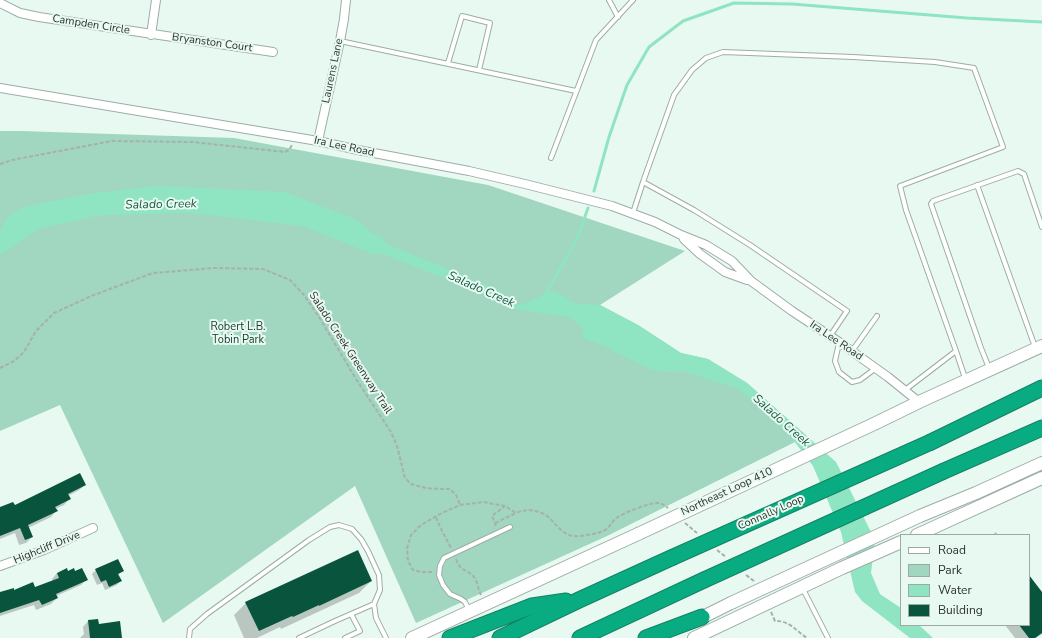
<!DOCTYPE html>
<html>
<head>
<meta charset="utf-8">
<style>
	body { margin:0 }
	#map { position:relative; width:1042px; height:638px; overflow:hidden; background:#e8f9f1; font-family:"Nunito Sans",sans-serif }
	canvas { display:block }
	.legend { position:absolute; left:900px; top:534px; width:130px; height:92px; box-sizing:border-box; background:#e8f9f1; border:1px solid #9daaa4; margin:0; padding:5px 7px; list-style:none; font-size:12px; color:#2c3330 }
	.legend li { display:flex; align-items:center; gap:8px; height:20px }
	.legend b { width:20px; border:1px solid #9daaa4 }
</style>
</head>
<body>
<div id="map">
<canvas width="1042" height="638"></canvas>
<ul class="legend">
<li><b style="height:5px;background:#fff"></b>Road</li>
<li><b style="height:11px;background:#a1d6c0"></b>Park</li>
<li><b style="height:11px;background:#8fe5c2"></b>Water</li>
<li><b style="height:11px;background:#09543d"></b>Building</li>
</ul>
</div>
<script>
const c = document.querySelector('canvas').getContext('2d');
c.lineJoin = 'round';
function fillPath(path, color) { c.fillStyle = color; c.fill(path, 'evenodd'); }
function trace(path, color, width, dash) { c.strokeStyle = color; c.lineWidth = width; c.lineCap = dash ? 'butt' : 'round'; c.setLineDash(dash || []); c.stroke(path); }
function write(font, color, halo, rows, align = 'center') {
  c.font = font + ' "Nunito Sans",sans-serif'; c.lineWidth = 4; c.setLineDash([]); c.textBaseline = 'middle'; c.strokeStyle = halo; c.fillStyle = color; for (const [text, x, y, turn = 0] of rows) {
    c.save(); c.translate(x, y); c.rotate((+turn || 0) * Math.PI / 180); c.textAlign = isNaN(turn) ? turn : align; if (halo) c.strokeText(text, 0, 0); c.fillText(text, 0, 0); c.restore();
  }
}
fillPath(new Path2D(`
	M 0,131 L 21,131 L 234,138 L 488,185 L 685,251 L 600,305 L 638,325 L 681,353 L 708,359 L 747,383 L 807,436 L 607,536 L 416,623 L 355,486 L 163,623 L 60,405 L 0,431 Z`), '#a1d6c0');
fillPath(new Path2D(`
	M 155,186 L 285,192 L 357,220 L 380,241 L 500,291 L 514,303 L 520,305 L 554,291 L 564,296 L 574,303 L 600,305 L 638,325 L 681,353 L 708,359 L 747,383 L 836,462 L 875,540 L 871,573 L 880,594 L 901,608 L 901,625 L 919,625 L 933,638 L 910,638 L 862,601 L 855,592 L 841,532 L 813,466 L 791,437 L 739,389 L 683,371 L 665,372 L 651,369 L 616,353 L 610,348 L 580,337 L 583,331 L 581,326 L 569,317 L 513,309 L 467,287 L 377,252 L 333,223 L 319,216 L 269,205 L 226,202 L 196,208 L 131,202 L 108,204 L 30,217 L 16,226 C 13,238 11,248 0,254 L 0,232 L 7,217 L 23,207 L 88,194 Z`), '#8fe5c2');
fillPath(new Path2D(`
	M 85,485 L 79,490 L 68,496 L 69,499 L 64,505 L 55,509 L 56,511 L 51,517 L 28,528 L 32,537 L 26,543 L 19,545 L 15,533 L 0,539 L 0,509 L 14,507 Z
	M 996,532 L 998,535 L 992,535 Z
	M 96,570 L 122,571 L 118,575 L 120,581 L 117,585 L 105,590 L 102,583 L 97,585 L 92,574 Z
	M 68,572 L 75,572 L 86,580 L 81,585 L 56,596 L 57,598 L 51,604 L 36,610 L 34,605 L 0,616 L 0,594 L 35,589 L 53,581 L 52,579 L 57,573 Z
	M 1029,576 L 1042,594 L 1042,634 L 1036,638 L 1015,638 L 1005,625 L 1029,625 Z
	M 371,581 L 359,593 L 281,629 L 280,627 L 257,638 L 244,638 L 234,615 L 246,603 Z
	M 88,621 L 98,625 L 121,638 L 80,638 L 84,634 L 83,627 Z`), '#0003');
trace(new Path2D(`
	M 594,191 L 609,137 L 627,85 L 649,47 L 683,21 L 734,3 L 792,4 L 967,18 L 1042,22
	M 544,297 L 577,239 L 588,208`), '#8fe5c2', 3);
trace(new Path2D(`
	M 0,244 L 35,220 L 97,206 L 191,203 L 306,217 L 376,245`), '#8fe5c2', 19);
fillPath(new Path2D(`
	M 80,473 L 86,485 L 68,494 L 71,499 L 55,507 L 58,511 L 28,525 L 33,537 L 25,540 L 20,528 L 0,536 L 0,507 L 13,502 L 15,505 Z
	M 358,550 L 372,581 L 319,606 L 319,605 L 293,617 L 292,616 L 259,631 L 245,602 Z
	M 118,559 L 124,571 L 118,574 L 122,581 L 109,587 L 106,580 L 101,582 L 95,569 Z
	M 67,568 L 68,571 L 74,568 L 75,571 L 82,568 L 88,580 L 56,594 L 58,598 L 42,605 L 39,600 L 0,613 L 0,592 L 14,588 L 14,590 L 33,582 L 35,587 L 59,578 L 57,573 Z
	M 1029,575 L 1042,592 L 1042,633 L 1035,638 L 1029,638 L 1019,625 L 1029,625 Z
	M 98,619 L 99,624 L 120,621 L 122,638 L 90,638 L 88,620 Z`), '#09543d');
const lane = new Path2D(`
	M 609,0 L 618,17
	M 340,41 L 576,91
	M 448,63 L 462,16 L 490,23 L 479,70
	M 551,158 L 596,40 L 633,0
	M 977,185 L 1035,347
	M 633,213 L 643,182
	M 830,336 L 847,311 L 750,245 L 694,210 L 643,182 L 674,95 L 692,70 L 706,58 L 723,52 L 853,57 L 935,62 L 974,68 L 1003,147 L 900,186 L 906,210 L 956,351
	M 839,343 L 835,361 L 839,372 L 852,382 L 860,380 L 876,368
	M 852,351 L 877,316
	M 989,368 L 981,348 L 931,204 L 933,201 L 1018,171 L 1024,174 L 1025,177 L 1042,227
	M 905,390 L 956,351 L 965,378
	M 803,589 L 828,638
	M 469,610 L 465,602 L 461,599 L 450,594 L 443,585 L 439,575 L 440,566 L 444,558 L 510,527
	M 189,638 L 190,629 L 207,614 L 309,540 L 330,527 L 339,525 L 352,529 L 361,539 L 368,551 L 379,575 L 380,590 L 374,604 L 376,618 L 386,638
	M 299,638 L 335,621 L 374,604
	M 345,638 L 360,631 L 351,614`);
const street = new Path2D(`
	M 0,3 L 20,13 L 39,17 L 273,52
	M 151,35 L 156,0
	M 0,88 L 318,141 L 358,150 L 469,171 L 525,184 L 612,206 L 655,222 L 681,235 L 706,245 L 732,261 L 751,281 L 792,311 L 839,342 L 888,377 L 919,402
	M 318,141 L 340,41 L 344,19 L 346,0
	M 684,239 L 700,254 L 725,272 L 747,280
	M 0,566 L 44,550 L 93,528`);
const secondary = new Path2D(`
	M 876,423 L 919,402 L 1042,346
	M 976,493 L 1042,463
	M 917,535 L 1042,478
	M 695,621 L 731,603
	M 412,638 L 638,534
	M 694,638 L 842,568 L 901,542`);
const highway = new Path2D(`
	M 931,442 L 1042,388
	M 944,471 L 1042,428
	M 450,638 L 532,606 L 566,601
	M 500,638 L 579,600 L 671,558
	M 580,638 L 704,580
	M 646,638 L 702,617`);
trace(lane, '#9dada6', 6);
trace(street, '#9dada6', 10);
trace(secondary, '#9dada6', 14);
trace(highway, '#158164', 17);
trace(new Path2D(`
	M 0,164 L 12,160 L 112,141 L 193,142 L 285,152 L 289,150 L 292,145
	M 0,368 L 14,361 L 24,352 L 36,331 L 54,313 L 91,296 L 153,273 L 214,268 L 263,269 L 290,280 L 304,295 L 319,317 L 356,379 L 391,432 L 397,446 L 405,478 L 411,484 L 426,488 L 439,489 L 450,489 L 456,495 L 460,505
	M 436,517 C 440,528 446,538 451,548
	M 495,523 L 516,513
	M 685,523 L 697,533
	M 496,526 L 492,516 L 505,506
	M 717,550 L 726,557
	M 456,559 C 461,573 466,568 474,577 C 478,582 478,589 481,595
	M 432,572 L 421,572 L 413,570 L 408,561 L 407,548 L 411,535 L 421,525 L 442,513 L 460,505 L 483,502 L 505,506 L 516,513 C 526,508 537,510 546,515 C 554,521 559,531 569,535 C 575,537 581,536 587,535 C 593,534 599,533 605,530 C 610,527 611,523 615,519 C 620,514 651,502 658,503 C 662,503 665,506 668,508
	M 746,575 L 754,581
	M 771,612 L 775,621 C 789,620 796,631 807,638`), '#a4b2ab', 2, [4, 2]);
trace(lane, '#fff', 4);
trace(street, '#fff', 8);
trace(secondary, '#fff', 12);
trace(highway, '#09ab80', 15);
const secondaryBridge = new Path2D(`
	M 638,534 L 876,423
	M 731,603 L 920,516 L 976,493`);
const highwayBridge = new Path2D(`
	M 671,558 L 931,442
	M 704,580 L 944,471`);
trace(secondaryBridge, '#9dada6', 14, []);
trace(highwayBridge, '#158164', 17, []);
trace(secondaryBridge, '#fff', 12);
trace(highwayBridge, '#09ab80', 15);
write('11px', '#2c3330', '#e8f9f1', [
	["Campden Circle",91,25,9],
	["Bryanston Court",212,43,8],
	["Laurens Lane",333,71,-78],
	["Ira Lee Road",344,147,12],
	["Ira Lee Road",836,341,34],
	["Salado Creek Greenway Trail",350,353,57],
	["Northeast Loop 410",727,492,-25],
	["Connally Loop",771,513,-24],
	["Highcliff Drive",47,548,-22]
]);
write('11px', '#133a2c', '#e8f9f1', [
	["Robert L.B.",238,327],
	["Tobin Park",238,340]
]);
write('italic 12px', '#165943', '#e8f9f1', [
	["Salado Creek",161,205,-1],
	["Salado Creek",481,290,24],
	["Salado Creek",781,421,42]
]);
</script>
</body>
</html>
